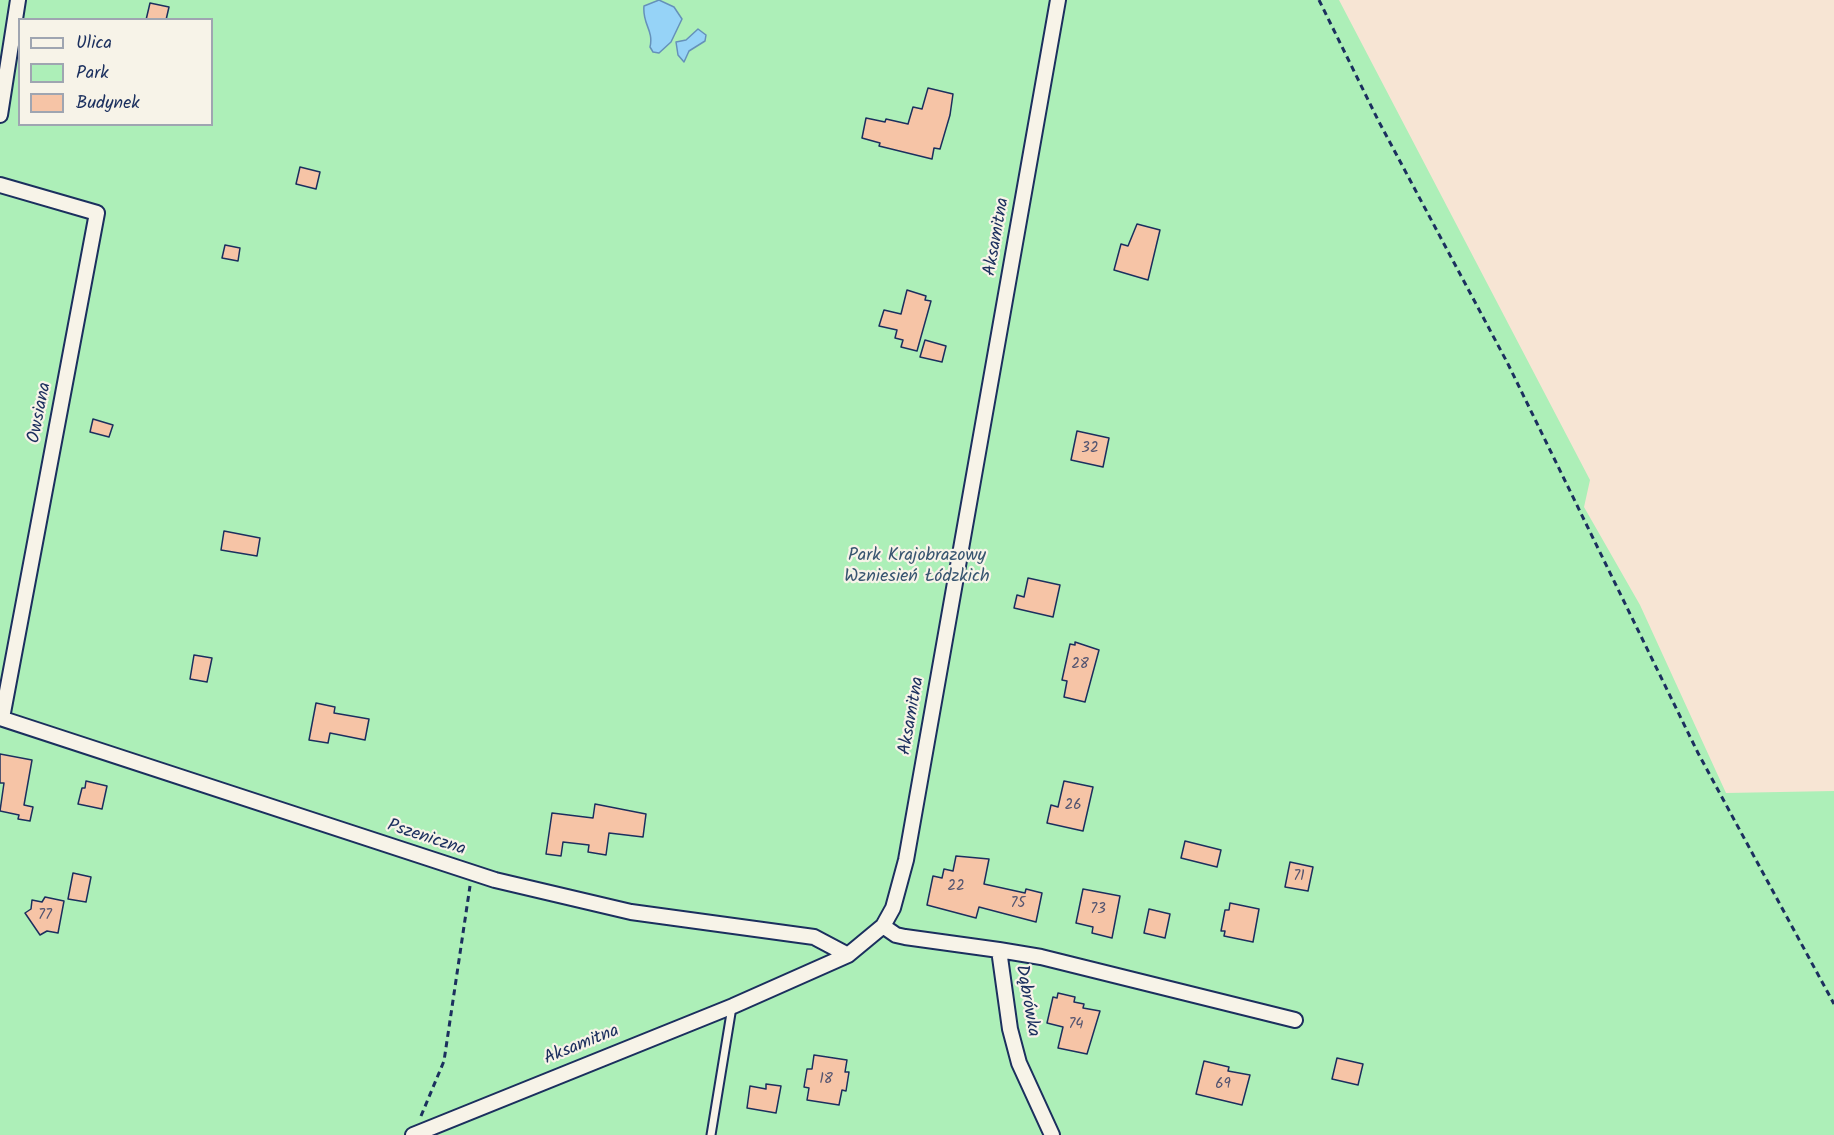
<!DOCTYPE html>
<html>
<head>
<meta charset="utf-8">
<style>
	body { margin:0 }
	#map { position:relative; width:1834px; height:1135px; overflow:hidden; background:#f7e5d4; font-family:Kalam,sans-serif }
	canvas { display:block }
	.legend { position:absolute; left:18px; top:18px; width:195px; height:108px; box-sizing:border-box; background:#f7f3e8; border:2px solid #9fa5b1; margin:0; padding:8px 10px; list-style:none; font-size:18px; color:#1b2f5e }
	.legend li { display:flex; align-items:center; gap:12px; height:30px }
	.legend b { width:30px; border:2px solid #9fa5b1 }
</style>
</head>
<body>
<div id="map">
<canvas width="1834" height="1135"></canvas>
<ul class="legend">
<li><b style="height:8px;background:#f7f3e8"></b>Ulica</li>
<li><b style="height:16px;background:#adefb8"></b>Park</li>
<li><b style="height:16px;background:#f6c4a6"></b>Budynek</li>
</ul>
</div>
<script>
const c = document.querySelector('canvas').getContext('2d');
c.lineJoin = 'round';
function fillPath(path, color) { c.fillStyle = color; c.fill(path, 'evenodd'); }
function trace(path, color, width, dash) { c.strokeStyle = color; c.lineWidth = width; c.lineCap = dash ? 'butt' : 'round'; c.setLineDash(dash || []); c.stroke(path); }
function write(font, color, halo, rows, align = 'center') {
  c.font = font + ' Kalam,sans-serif'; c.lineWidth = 4.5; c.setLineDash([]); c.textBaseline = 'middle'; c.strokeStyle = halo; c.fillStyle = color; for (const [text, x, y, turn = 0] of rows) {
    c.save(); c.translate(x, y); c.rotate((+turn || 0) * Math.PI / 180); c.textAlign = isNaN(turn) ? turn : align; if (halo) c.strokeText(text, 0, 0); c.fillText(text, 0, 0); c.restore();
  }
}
fillPath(new Path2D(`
	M 0,0 L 1339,0 L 1590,480 L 1584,507 L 1640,605 L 1726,793 L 1834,791 L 1834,1135 L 0,1135 ZM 20,20 L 212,20 L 212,124 L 20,124 Z`), '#adefb8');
const water = new Path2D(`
	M 659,0 L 674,7 L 682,19 L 671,42 L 659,53 L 653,52 L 650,47 C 654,30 642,24 644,6 Z
	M 698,29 L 706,35 L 705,41 L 689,51 L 684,62 L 678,55 L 676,42 L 686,40 Z`);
fillPath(water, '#96d3f7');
trace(water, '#6591ba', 1.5);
const building = new Path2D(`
	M 150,3 L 169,7 L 166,20 L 146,20 Z
	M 928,88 L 953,94 L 950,115 L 940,149 L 934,148 L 932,159 L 879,146 L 880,143 L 862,138 L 866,118 L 885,122 L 886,119 L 908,124 L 913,107 L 922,109 Z
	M 300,167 L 320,172 L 316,189 L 296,184 Z
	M 1137,224 L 1160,230 L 1148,280 L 1114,270 L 1121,244 L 1128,246 Z
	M 225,245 L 240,248 L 238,261 L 222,258 Z
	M 907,290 L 926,296 L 925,300 L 931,301 L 917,351 L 901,347 L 903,340 L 895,338 L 897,330 L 879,326 L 884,310 L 901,314 Z
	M 925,340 L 946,346 L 942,362 L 920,357 Z
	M 93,419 L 113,425 L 109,437 L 90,432 Z
	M 1077,431 L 1109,438 L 1103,467 L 1071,460 Z
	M 224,531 L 260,538 L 257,556 L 221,550 Z
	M 1028,578 L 1060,585 L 1053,617 L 1014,608 L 1017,595 L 1024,597 Z
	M 1075,642 L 1099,650 L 1085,702 L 1064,697 L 1067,681 L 1062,680 L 1070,644 L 1075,645 Z
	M 194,655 L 212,658 L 207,682 L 190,679 Z
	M 316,703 L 335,707 L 334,713 L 369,719 L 365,740 L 330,733 L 328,743 L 309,740 Z
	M 0,754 L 32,760 L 24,805 L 33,807 L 30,821 L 18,819 L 19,815 L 0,811 L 4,783 L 0,783 Z
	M 86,781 L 107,786 L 102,809 L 78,804 L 82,788 L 85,788 Z
	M 1064,781 L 1093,787 L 1083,831 L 1047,823 L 1051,805 L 1058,807 Z
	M 595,804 L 646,814 L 643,837 L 609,833 L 606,855 L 588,852 L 589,845 L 563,842 L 561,856 L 546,854 L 552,813 L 593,818 Z
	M 1185,841 L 1221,850 L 1217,867 L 1181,858 Z
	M 956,856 L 989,859 L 984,884 L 1025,893 L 1026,889 L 1042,893 L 1036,922 L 979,907 L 976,918 L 927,905 L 933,876 L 942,878 L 944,869 L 953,871 Z
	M 1290,862 L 1313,867 L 1308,891 L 1285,887 Z
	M 73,873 L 91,877 L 86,902 L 68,899 Z
	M 1083,889 L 1120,896 L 1112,938 L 1092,933 L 1093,927 L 1076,923 Z
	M 45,897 L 64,901 L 58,933 L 47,931 L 40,935 L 25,913 L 31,909 L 32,900 L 42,902 Z
	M 1230,903 L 1259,909 L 1253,942 L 1224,936 L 1225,931 L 1221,931 L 1225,910 L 1229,910 Z
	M 1149,909 L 1170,914 L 1165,938 L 1144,933 Z
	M 1058,993 L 1075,997 L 1074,1002 L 1084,1004 L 1083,1008 L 1100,1011 L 1087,1054 L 1058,1048 L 1063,1027 L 1047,1023 L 1053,997 L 1057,998 Z
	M 814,1055 L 847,1060 L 845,1072 L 849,1072 L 846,1091 L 842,1090 L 839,1105 L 807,1100 L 809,1088 L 804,1087 L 807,1069 L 812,1069 Z
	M 1337,1058 L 1363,1064 L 1358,1085 L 1332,1079 Z
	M 1204,1061 L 1229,1067 L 1228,1071 L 1250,1075 L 1242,1105 L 1196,1094 Z
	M 766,1084 L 781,1086 L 776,1113 L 747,1108 L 750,1086 L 766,1089 Z`);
fillPath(building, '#f6c4a6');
trace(building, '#1b2f5e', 1.5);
const lane = new Path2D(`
	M 711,1135 L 732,1007`);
const street = new Path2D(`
	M 0,115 L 18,0
	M 0,185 L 97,213 L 2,718
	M 0,718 L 495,880 L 631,912 L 814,937 L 848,955
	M 883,926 L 896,935 L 905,937 L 999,950 L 1010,1029 L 1019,1063 L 1052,1135
	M 999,950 L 1041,957 L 1295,1020
	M 413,1135 L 733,1006 L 848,955 L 883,926 L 893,908 L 906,860 L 1058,0`);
trace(lane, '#1b2f5e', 11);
trace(street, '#1b2f5e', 18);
trace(new Path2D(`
	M 1319,0 L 1378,120 L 1508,364 L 1698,753 L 1834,1004
	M 421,1116 L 444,1061 L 470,886`), '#1b2f5e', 3, [6, 4.5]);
trace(lane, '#f7f3e8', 7);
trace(street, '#f7f3e8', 14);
write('15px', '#525470', null, [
	["32",1090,449],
	["28",1080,665],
	["26",1073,806],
	["71",1299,877],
	["22",956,887],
	["75",1018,904],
	["73",1098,910],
	["77",45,916],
	["74",1076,1025],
	["18",826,1080],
	["69",1223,1085]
]);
write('18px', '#1b2f5e', '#f7f3e8', [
	["Aksamitna",998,237,-80],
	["Owsiana",41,413,-79],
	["Aksamitna",913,716,-80],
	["Pszeniczna",426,839,18],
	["Dąbrówka",1026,1001,80],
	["Aksamitna",582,1046,-22]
]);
write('18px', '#385570', '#f7f3e8', [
	["Park Krajobrazowy",917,557],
	["Wzniesień Łódzkich",917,578]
]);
</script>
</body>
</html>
